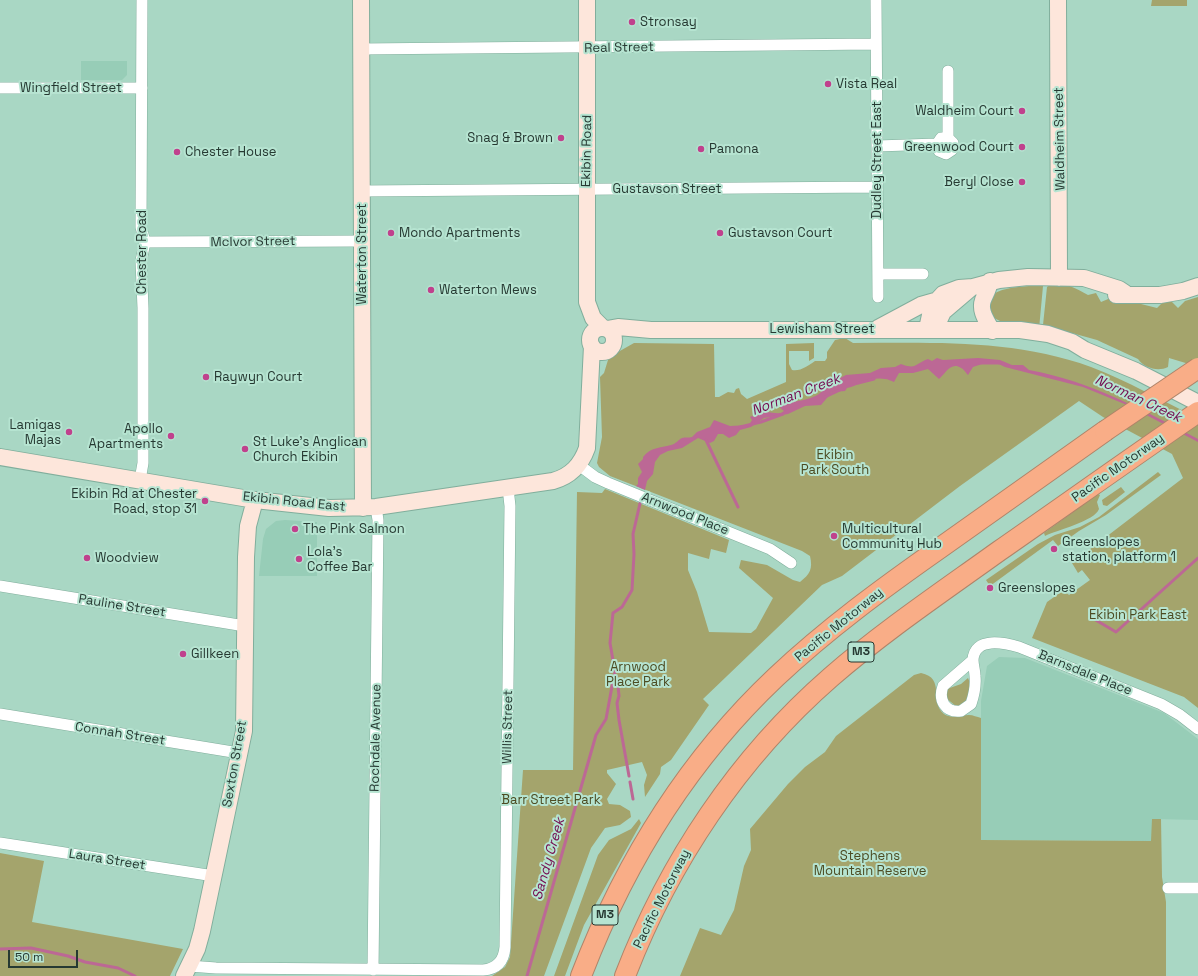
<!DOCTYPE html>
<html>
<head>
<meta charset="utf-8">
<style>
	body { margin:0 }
	#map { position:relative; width:1198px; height:976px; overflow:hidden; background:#a9d7c4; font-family:"Space Grotesk",sans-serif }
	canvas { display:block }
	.scale { position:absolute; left:8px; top:950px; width:70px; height:18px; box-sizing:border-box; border:2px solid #263932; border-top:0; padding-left:5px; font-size:12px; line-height:14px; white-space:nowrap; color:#263932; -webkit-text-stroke:3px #b6e4d1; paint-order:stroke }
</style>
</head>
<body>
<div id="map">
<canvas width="1198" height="976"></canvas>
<div class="scale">50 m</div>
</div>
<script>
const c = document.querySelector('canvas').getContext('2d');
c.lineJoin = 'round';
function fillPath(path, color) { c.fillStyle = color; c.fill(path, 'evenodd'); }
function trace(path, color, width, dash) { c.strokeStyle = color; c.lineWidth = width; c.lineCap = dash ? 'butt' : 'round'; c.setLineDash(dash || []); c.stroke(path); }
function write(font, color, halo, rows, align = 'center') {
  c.font = font + ' "Space Grotesk",sans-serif'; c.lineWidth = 4; c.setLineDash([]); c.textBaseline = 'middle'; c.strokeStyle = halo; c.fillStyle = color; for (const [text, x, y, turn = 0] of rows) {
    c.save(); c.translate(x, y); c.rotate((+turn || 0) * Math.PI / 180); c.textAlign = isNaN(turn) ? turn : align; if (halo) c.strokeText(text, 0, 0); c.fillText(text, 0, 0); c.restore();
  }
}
fillPath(new Path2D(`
	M 81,61 L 127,61 L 127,75 L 122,80 L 81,80 Z
	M 285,520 L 317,522 L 317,576 L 259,576 L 263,539 L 266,529 L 276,521 Z
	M 999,657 L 1025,658 L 1164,713 L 1198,739 L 1198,820 L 1152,819 L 1152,841 L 981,840 L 981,701 L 987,666 Z`), '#97cdb7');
fillPath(new Path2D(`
	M 1152,0 L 1187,0 L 1187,6 L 1151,6 Z
	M 1054,282 C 1066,283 1077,289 1088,295 L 1096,293 L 1101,302 L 1113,297 L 1157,308 L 1164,301 L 1170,300 L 1178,308 L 1185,301 L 1198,297 L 1198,358 L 1189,364 L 1169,358 L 1168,367 C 1158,372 1144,368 1138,359 L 1097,340 L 1043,325 L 1047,287 Z
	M 1029,286 L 1043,286 L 1039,329 L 1002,322 L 990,316 L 989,298 C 998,288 1016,287 1029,286 Z
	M 845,338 L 853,343 C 934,343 1014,339 1091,367 C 1128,381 1162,401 1198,418 L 1198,708 L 1184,697 L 1032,638 L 1047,602 L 1064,590 L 1069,595 L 1090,580 L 1082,570 L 1078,573 L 1072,563 L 1183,478 L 1172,454 L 1103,417 L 1079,401 L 960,486 L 842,576 L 822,585 L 703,699 L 709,705 L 671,760 L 661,767 L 660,774 L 645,797 L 644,785 L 647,775 L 642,762 L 607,770 L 607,773 L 616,784 L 607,799 L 609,804 L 620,805 L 630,811 L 631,817 L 620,825 L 605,828 L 591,848 L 544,976 L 492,976 L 505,967 L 510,957 L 523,770 L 573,770 L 577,492 L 602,493 L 605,489 L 729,540 L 726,553 L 711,549 L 709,559 L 688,553 L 688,570 L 697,592 L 709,632 L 751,633 L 756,629 L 773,598 L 739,568 L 741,560 L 767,565 L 793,580 L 800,582 C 810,574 813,569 810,556 L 802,551 L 610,476 L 599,467 L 597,463 L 602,437 L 600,377 L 604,373 L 608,360 L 611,356 L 634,343 L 714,344 L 715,397 L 719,397 L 728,392 L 734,393 L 736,389 L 739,388 L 741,394 L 747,399 L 786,382 L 786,344 L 814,343 L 814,358 L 809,361 L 809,351 L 789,351 L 789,364 L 792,370 C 800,372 809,365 815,361 L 825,361 L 827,358 L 827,352 L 835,340 Z
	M 1158,472 L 1161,475 L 1106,515 L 1079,531 L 1058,546 L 1053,540 L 990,586 L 986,580 L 1038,544 L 1055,535 L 1080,527 L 1099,517 Z
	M 1121,487 L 1125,492 L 1107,506 L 1103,505 L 1102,500 Z
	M 1098,494 L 1100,495 L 1097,502 L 1099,509 C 1095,521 1057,530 1045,536 L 1044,533 Z
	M 921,673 C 946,678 929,702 944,714 C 951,719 961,715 969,715 C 973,715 977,717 981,718 L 981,840 L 1151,841 L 1152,819 L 1161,819 L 1162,877 L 1166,902 L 1166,976 L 680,976 L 700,928 L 721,935 L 734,910 L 744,866 L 751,850 L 750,829 L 788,784 L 805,767 L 825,752 L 836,736 L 914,675 Z
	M 968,678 L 971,685 C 968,695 968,703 957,707 L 946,698 L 947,689 L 961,684 Z
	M 639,819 L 641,823 L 584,925 L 565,976 L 554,976 L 598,855 L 609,840 L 631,829 Z
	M 0,853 L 44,861 L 32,922 L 183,949 L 170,976 L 0,976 Z`), '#a4a46c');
fillPath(new Path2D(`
	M 937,358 L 943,360 L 978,358 L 1000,360 L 1012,365 L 1023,365 L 1029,370 C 1090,381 1143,410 1198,439 L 1198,442 L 1127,405 L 1083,387 L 1005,367 L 994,362 L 988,362 L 973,367 L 968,375 C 966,373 964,369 961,368 C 951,361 945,374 939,379 L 928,369 L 913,373 L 899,373 L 894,382 C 891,381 888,379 885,379 C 871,376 860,385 847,388 L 845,391 L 832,392 L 821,405 L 805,406 L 788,414 L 764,418 L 751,427 L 740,430 L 736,435 L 729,438 L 723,434 L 718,434 L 714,441 L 710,443 L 698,438 L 682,448 L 668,451 L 660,455 L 655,462 L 653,474 L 647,481 L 645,490 L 636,486 L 638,484 L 638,478 L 642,472 L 638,464 L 643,459 L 643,457 C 651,447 660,448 671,445 C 676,444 678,440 682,438 C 685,437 689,438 692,437 L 697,432 L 710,427 L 714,420 L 730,426 L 749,425 L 752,420 L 750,417 L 752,416 L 755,417 C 762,409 772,414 781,413 L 784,411 L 780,408 L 781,406 C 794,399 819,402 825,386 L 846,375 L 870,373 L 881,368 L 895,367 L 901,364 C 917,370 914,364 928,359 L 932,361 Z`), '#bc6895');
trace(new Path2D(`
	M 980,363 L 1000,363
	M 858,383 L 874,379
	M 825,397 L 842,389
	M 740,427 L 761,422 L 783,414
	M 706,440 L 738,507
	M 1094,619 L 1116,632 L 1198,558
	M 629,776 L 619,720 L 617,703 L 619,696 L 618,686 L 613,681 L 615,672 L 610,643 L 613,613 L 622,607 L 632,590 L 634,554 L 633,534 L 641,499
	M 630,782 L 633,799
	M 0,949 L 31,948 L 68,956 L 85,962 L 118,968 L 135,976
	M 527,976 L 596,735 L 606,719 L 613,681`), '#bc6895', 3);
const street = new Path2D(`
	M 876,0 L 878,297
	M 361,49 L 876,44
	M 0,88 L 142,88
	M 941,138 L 948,138 L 953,143 L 952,150 L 946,154 L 939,151 L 937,144 Z
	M 948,138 L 948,71
	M 877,146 L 937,144
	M 361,191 L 877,187
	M 145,242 L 362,241
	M 878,274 L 923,274
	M 579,465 L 595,477 L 608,483 L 770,549 L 791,563
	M 140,480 L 143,463 L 143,308 L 141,261 L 145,242 L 141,227 L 142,0
	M 0,586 L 245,626
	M 973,660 L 943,686 C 938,700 945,713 961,711 L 971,704 C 974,695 976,685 975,676 C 975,671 973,665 973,660 C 974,636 1005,643 1019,647 L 1161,704 L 1180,715 L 1198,729
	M 0,714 L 239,753
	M 0,843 L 214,876
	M 1168,888 L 1198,888
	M 189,966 L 216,968 L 483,970 C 497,969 504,961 505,947 L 510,506 L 508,488
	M 373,970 L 378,520 L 376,507`);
const secondary = new Path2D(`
	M 361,0 L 363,508
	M 587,0 L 587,302 L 593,318 L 603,328
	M 1058,0 L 1059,278
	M 990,281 C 989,288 986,293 983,300 C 979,311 987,321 992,331
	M 1116,295 L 1160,295 L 1183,291 L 1198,286
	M590 340a12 12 0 1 1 24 0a12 12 0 1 1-24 0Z
	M 878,328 L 921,305 L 935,301
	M 607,329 L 618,327 L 651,330 L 1020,330 L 1048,334 L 1072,342 L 1085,350 L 1136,371 L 1198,403
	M 927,329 L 932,306 L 943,294 L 959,288 L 973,287 L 999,280 L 1028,277 L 1084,278 L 1119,289 L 1125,293
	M 935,329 L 943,312 L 970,289
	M 0,457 L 255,500 L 329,508 L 376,507 L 553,481 C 571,476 581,465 587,448 L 592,346
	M 184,976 L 197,949 L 202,931 L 244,731 L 246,557 L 248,526 L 255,500`);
const highway = new Path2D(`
	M 581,976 C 624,864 688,760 776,677 C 827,629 883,588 940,548 C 995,509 1050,470 1105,431
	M 625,976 C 669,862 738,758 831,677 C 884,631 942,592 999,551 C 1065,505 1131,458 1198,412`);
trace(street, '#81ae9c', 12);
trace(secondary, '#81ae9c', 18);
trace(highway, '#af8469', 22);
trace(street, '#fff', 11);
trace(secondary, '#fde6db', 16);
trace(highway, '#f9ad87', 20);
const highwayBridge = new Path2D(`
	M 1105,431 L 1198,368`);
trace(highwayBridge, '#af8469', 22, []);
trace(highwayBridge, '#f9ad87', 20);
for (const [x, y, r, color] of [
	[632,22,4,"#c0418d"],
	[828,84,4,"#c0418d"],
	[1022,111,4,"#c0418d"],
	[561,138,4,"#c0418d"],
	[1022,147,4,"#c0418d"],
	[701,149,4,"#c0418d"],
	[177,152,4,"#c0418d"],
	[1022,182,4,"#c0418d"],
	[391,233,4,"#c0418d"],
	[720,233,4,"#c0418d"],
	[431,290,4,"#c0418d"],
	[206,377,4,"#c0418d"],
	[69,432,4,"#c0418d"],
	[171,436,4,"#c0418d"],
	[245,449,4,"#c0418d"],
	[205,501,4,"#c0418d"],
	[295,529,4,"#c0418d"],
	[834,536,4,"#c0418d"],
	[1054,549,4,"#c0418d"],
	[87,558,4,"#c0418d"],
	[299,559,4,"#c0418d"],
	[990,588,4,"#c0418d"],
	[183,654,4,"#c0418d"]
]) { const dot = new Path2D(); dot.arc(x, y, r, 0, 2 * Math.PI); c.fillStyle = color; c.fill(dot); trace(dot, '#b6e4d1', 1.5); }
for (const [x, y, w] of [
	[861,652,26],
	[605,915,26]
]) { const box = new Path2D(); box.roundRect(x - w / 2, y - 10, w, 20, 3); c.fillStyle = '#b6e4d1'; c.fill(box); trace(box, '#263932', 1); }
write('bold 12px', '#263932', null, [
	["M3",861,652],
	["M3",605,915]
]);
write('13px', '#263932', '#b6e4d1', [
	["Stronsay",640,22],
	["Vista Real",836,84],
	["Waldheim Court",1014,111,"right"],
	["Snag & Brown",553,138,"right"],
	["Greenwood Court",1014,147,"right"],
	["Pamona",709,149],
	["Chester House",185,152],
	["Beryl Close",1014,182,"right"],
	["Mondo Apartments",399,233],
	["Gustavson Court",728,233],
	["Waterton Mews",439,290],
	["Raywyn Court",214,377],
	["Lamigas",61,425,"right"],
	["Majas",61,440,"right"],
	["Apollo",163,429,"right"],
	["Apartments",163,444,"right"],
	["St Luke's Anglican",253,442],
	["Church Ekibin",253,457],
	["Ekibin Rd at Chester",197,494,"right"],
	["Road, stop 31",197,509,"right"],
	["The Pink Salmon",303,529],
	["Multicultural",842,529],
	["Community Hub",842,544],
	["Greenslopes",1062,542],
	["station, platform 1",1062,557],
	["Lola's",307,552],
	["Coffee Bar",307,567],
	["Woodview",95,558],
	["Greenslopes",998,588],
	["Gillkeen",191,654]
], 'left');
write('13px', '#263932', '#b6e4d1', [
	["Real Street",619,48,-1],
	["Wingfield Street",71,88],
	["Waldheim Street",1060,139,-91],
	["Ekibin Road",587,151,-89],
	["Dudley Street East",877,160,-90],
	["Gustavson Street",667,189],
	["McIvor Street",253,242,-1],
	["Chester Road",142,252,-90],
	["Waterton Street",362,254,-90],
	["Lewisham Street",822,329],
	["Pacific Motorway",1118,468,-35],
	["Ekibin Road East",294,502,6],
	["Arnwood Place",685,514,22],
	["Pauline Street",122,606,9],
	["Pacific Motorway",839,625,-39],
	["Barnsdale Place",1085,673,22],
	["Willis Street",508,727,-89],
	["Connah Street",120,734,9],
	["Rochdale Avenue",376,738,-89],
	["Sexton Street",235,764,-80],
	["Laura Street",107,860,9],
	["Pacific Motorway",662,899,-63]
]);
write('13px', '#4c4b22', '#b6e4d1', [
	["Ekibin",835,455],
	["Park South",835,470],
	["Ekibin Park East",1138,615],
	["Arnwood",638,667],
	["Place Park",638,682],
	["Barr Street Park",551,800],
	["Stephens",870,856],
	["Mountain Reserve",870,871]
]);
write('italic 14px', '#74094f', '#b6e4d1', [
	["Norman Creek",796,395,-21],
	["Norman Creek",1138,399,25],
	["Sandy Creek",549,859,-74]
]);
</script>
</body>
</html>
